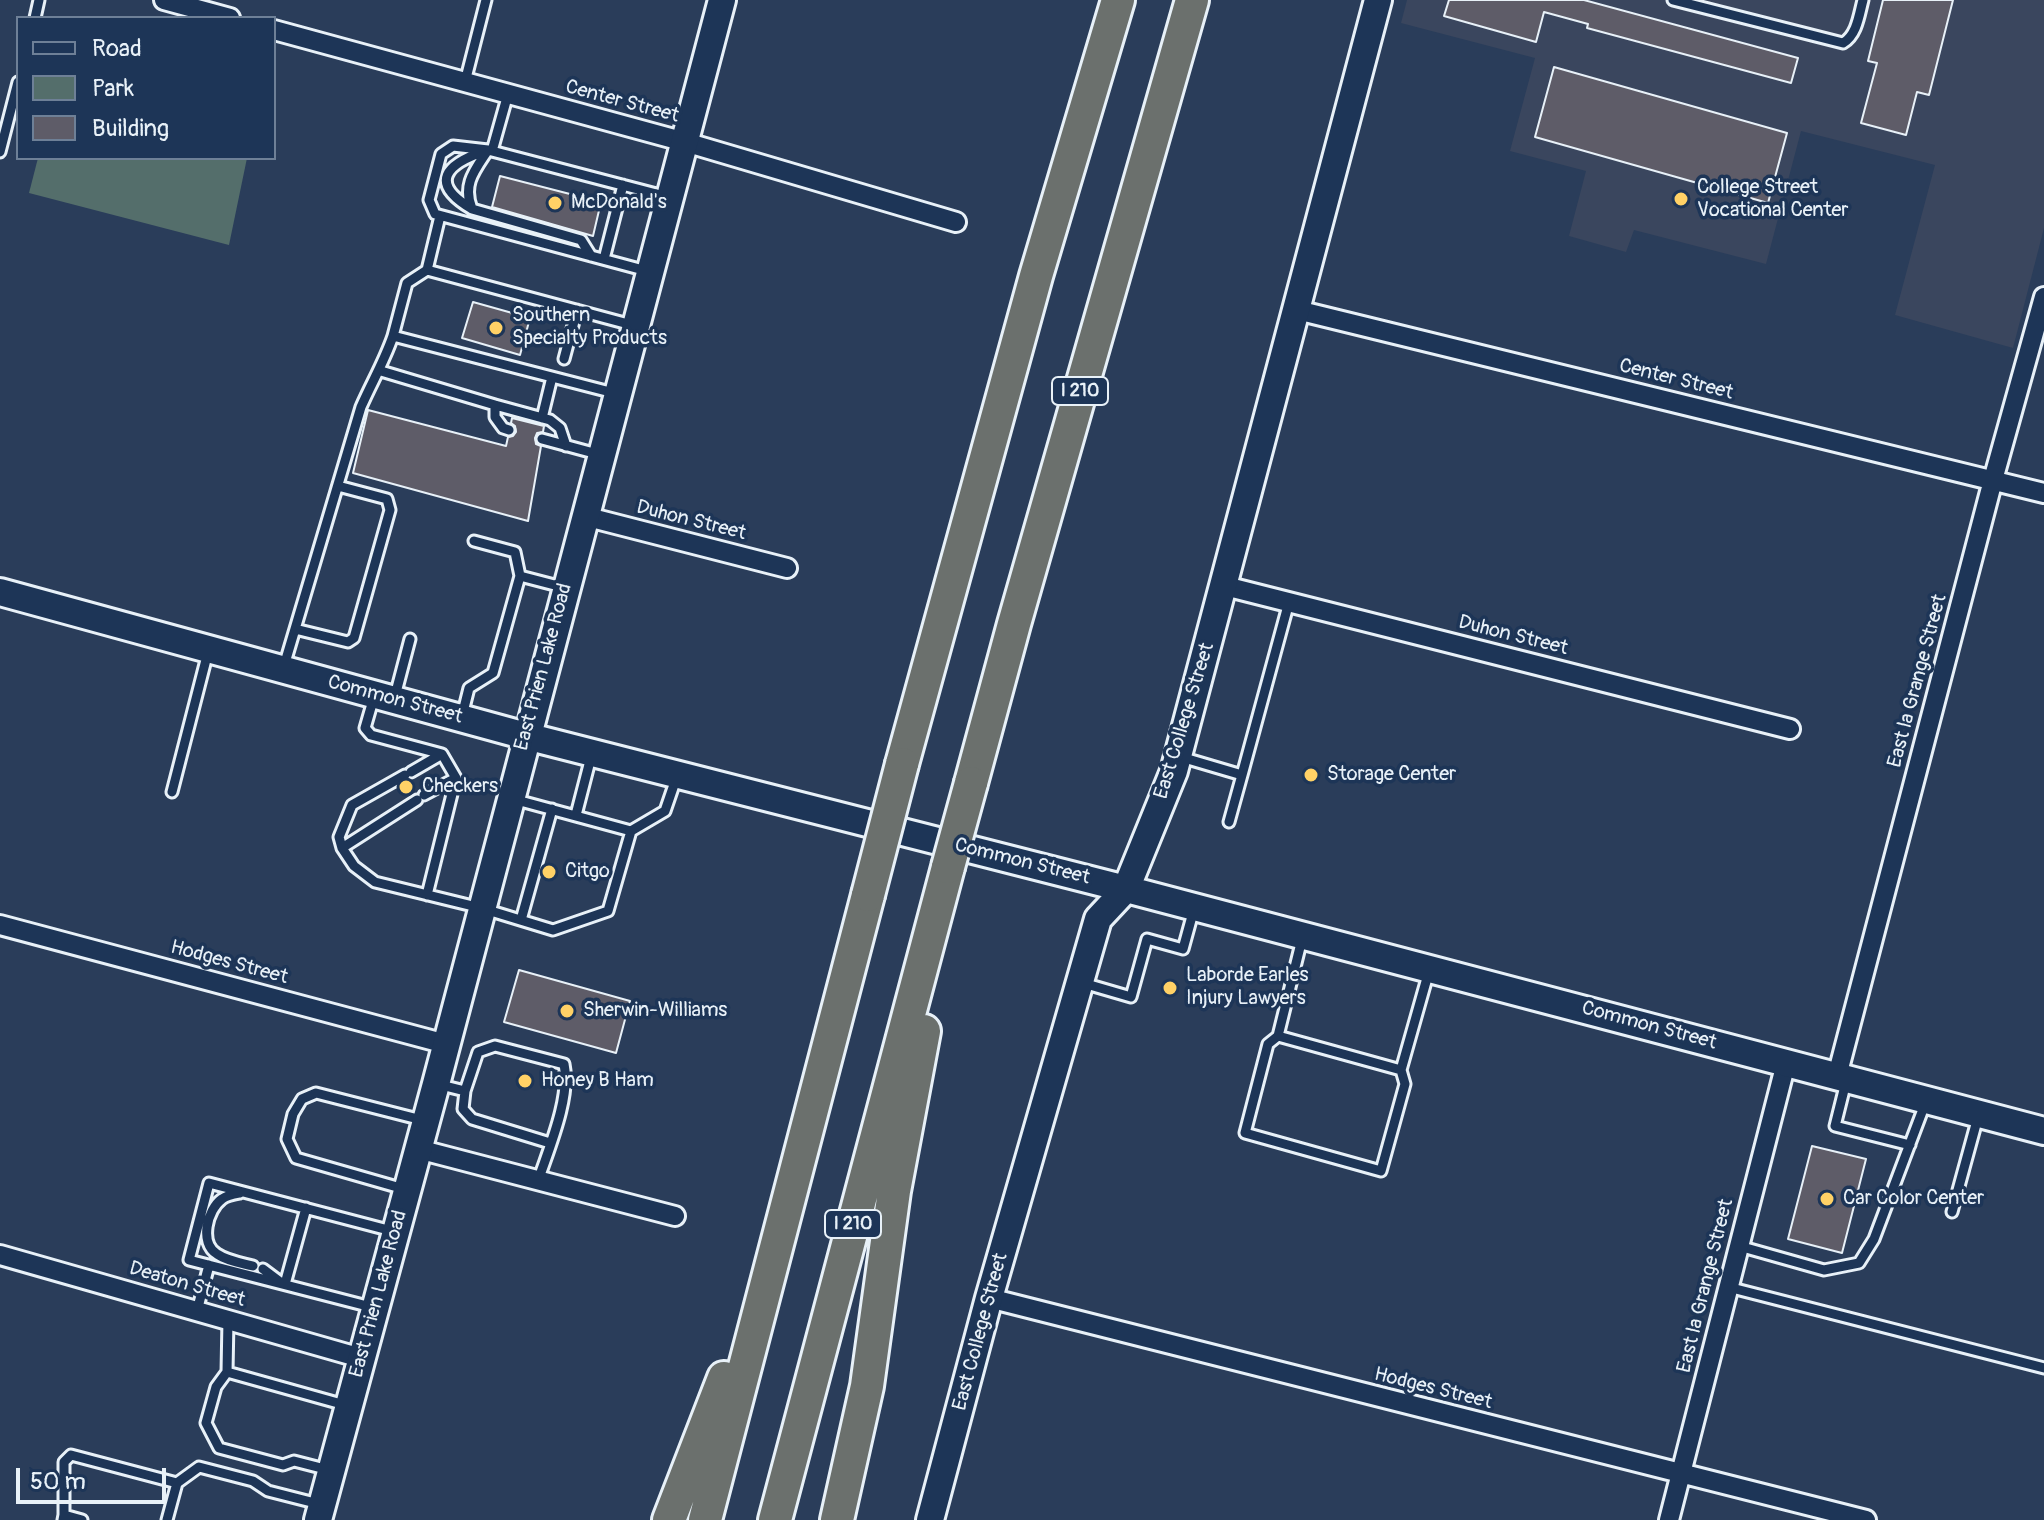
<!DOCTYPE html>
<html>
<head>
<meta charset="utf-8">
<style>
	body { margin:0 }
	#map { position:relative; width:2044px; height:1520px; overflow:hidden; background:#2a3d5a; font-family:Pangolin,sans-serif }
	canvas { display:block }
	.legend { position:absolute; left:16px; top:16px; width:260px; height:144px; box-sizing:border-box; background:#1d3557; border:2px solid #6e8097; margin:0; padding:10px 14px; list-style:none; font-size:24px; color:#e8f1f8 }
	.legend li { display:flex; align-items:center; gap:16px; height:40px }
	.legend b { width:40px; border:2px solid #6e8097 }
	.scale { position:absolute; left:16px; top:1468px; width:150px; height:36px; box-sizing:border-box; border:4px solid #e8f1f8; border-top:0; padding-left:10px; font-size:24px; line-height:28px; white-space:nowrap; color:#e8f1f8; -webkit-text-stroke:6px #1d3557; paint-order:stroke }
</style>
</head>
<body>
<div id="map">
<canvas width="2044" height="1520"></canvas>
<ul class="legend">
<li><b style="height:10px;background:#1d3557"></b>Road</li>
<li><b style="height:22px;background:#546e6b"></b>Park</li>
<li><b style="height:22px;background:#5e5c68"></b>Building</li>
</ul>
<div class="scale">50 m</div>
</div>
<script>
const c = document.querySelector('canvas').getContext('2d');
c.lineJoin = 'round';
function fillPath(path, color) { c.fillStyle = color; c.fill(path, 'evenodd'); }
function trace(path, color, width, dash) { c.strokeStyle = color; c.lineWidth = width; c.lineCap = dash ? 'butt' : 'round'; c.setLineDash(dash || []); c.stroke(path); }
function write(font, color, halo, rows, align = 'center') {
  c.font = font + ' Pangolin,sans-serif'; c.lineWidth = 7; c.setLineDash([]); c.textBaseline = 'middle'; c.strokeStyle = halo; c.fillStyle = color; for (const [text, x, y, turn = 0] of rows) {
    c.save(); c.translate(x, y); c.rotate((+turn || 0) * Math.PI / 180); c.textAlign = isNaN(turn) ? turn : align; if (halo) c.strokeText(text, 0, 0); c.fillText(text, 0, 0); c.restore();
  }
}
fillPath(new Path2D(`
	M 1407,0 L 2044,0 L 2044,228 L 2013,348 L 1895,315 L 1935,165 L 1801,131 L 1766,264 L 1634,230 L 1626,252 L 1569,236 L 1586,171 L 1510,151 L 1535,58 L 1401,23 Z`), '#3a465e');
fillPath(new Path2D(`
	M 38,158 L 247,158 L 229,245 L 29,193 Z`), '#546e6b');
const building = new Path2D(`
	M 1449,0 L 1584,0 L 1798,58 L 1791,83 L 1587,28 L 1588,24 L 1544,12 L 1536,42 L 1444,16 Z
	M 1883,0 L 1953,0 L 1929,95 L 1917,92 L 1906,135 L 1861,123 L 1877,63 L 1868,61 Z
	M 1554,67 L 1787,133 L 1768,203 L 1535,137 Z
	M 500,176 L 601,202 L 593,236 L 492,207 Z
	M 473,302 L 530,318 L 520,355 L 462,338 Z
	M 368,410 L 506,446 L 508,437 L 513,436 L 516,432 L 515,426 L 511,423 L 512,418 L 544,426 L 543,432 L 537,433 L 535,438 L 536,444 L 541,446 L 528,521 L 353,473 Z
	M 519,970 L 630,1001 L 616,1053 L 504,1022 Z
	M 1812,1146 L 1866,1159 L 1842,1253 L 1788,1239 Z`);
fillPath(building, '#5e5c68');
trace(building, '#e8f1f8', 2);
const lane = new Path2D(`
	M 1673,0 L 1843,43 C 1857,35 1859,15 1863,0
	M 35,18 L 39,0
	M 465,82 L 486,0
	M 488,150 C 475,170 462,184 472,209 L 581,240 L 591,256
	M 492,151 L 508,94
	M 0,152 L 18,82
	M 472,209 C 428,183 446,164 485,151
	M 440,216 L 427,270 L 407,283 L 393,336 L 614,393
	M 604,259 L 623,185
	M 427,270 L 632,325
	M 647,271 L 435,214 L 429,200 L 441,154 L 453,146 L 488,150 L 668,197
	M 564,359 L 577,310
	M 381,371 L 495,405 L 495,417 L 503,428 L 509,430
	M 495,405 L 550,420 L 560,428 L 566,446
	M 542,418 L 552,377
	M 542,439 L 601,455
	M 474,541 L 515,552 L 520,576
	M 295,629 L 348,642 L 354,638 L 390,510 L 387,499 L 338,486
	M 284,666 L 361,407 C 372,382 384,362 393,336
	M 395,696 L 410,639
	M 374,697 L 365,728 L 371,735 L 442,754 L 456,778 L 427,895
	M 462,716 L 469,688 L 493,673 L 520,576 L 566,588
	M 1181,757 L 1242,775 L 1289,602
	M 411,772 L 442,754
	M 405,775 L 352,805 L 339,837 L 342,848 L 354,866 L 375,882 L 481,908 L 553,930 L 608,911 L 631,831 L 513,799
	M 172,792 L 208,652
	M 424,795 L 456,778
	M 576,815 L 591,757
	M 1229,822 L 1242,775
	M 631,831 L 665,811 L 677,776
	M 342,848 L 417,800
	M 521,920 L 552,809
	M 1302,939 L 1278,1036 L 1401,1070
	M 1083,983 L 1131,997 L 1147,939 L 1183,949 L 1194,909
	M 1278,1036 L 1268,1044 L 1245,1133 L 1381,1171 L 1405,1084 L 1401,1070 L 1429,971
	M 1846,1082 L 1835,1126 L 1910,1145
	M 437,1084 L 465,1091
	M 538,1181 C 549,1148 571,1097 564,1064 L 495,1046 L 478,1052 L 465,1091 L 463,1109 L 472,1119 L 550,1143
	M 404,1189 L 296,1158 L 287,1139 L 293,1114 L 302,1099 L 316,1093 L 422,1120
	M 240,1193 C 234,1194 227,1195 222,1199 C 207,1210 199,1243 217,1254 C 227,1261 241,1263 253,1266
	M 1952,1212 L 1978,1117
	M 1739,1246 L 1824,1270 L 1859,1263 L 1874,1239 L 1925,1104
	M 263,1269 L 279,1281
	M 285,1284 L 306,1208
	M 1728,1287 L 2044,1368
	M 375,1308 L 189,1260 L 209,1183 L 392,1231
	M 197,1311 L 209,1265
	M 227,1372 L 228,1320
	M 329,1470 L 294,1461 L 283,1465 L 219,1448 L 206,1423 L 216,1387 L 227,1372 L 345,1405
	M 64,1515 L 64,1462 L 71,1455 L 177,1483
	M 63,1520 L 64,1515 L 82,1520
	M 167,1520 L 177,1483 L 199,1467 L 253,1481 L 268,1491 L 319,1504`);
const street = new Path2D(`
	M 164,0 L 230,18
	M 274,30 L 685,142 L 956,222
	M 1297,310 L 2044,493
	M 584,516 L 787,568
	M 1225,586 L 1790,729
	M 0,925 L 446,1044
	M 1837,1076 L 1993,480 L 2044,297
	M 418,1149 L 675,1216
	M 0,1255 L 361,1358
	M 989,1298 L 1866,1520
	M 1669,1520 L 1786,1063`);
const secondary = new Path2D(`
	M 0,592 L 526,736 L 1126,889 L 2044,1131
	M 318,1520 L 436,1084 L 722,0
	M 930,1520 L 989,1298 L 1098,919 L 1126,889 L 1174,771 L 1378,0`);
const highway = new Path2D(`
	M 902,764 L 1036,276 L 1118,0
	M 971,783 L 1014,624 L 1192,0
	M 669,1520 L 724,1378
	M 705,1520 L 868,895
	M 775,1520 L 948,867
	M 837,1520 L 867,1386 L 894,1191 L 924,1031`);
trace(lane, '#e8f1f8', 15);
trace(street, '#e8f1f8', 24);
trace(secondary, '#e8f1f8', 32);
trace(highway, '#e8f1f8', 38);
trace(lane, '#1d3557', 9);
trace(street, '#1d3557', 18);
trace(secondary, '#1d3557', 26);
trace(highway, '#6b706d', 32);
const highwayBridge = new Path2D(`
	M 948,867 L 971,783
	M 868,895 L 902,764`);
trace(highwayBridge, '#e8f1f8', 38, []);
trace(highwayBridge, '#6b706d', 32);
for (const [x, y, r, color] of [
	[1681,199,8,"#ffd166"],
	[555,203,8,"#ffd166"],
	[496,328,8,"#ffd166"],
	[1311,775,8,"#ffd166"],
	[406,787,8,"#ffd166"],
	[549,872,8,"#ffd166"],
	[1170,988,8,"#ffd166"],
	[567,1011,8,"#ffd166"],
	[525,1081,8,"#ffd166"],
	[1827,1199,8,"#ffd166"]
]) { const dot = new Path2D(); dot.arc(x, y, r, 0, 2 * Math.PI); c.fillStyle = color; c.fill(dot); trace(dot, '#1d3557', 3); }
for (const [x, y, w] of [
	[1080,391,56],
	[853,1224,56]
]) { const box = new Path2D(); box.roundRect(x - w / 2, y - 14, w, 28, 6); c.fillStyle = '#1d3557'; c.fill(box); trace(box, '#e8f1f8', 2); }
write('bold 18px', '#e8f1f8', null, [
	["I 210",1080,391],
	["I 210",853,1224]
]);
write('20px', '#e8f1f8', '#1d3557', [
	["Center Street",622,102,15],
	["Center Street",1676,380,14],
	["Duhon Street",691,521,14],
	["Duhon Street",1513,636,14],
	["East Prien Lake Road",544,667,-75],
	["East la Grange Street",1918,681,-75],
	["Common Street",395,700,15],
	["East College Street",1185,721,-73],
	["Common Street",1022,862,14],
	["Hodges Street",229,963,15],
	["Common Street",1649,1026,15],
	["Deaton Street",187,1285,16],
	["East la Grange Street",1706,1286,-76],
	["East Prien Lake Road",379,1294,-75],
	["East College Street",981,1332,-75],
	["Hodges Street",1433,1389,14]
]);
write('20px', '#e8f1f8', '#1d3557', [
	["College Street",1697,188],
	["Vocational Center",1697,211],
	["McDonald's",571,203],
	["Southern",512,316],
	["Specialty Products",512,339],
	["Storage Center",1327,775],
	["Checkers",422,787],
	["Citgo",565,872],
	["Laborde Earles",1186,976],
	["Injury Lawyers",1186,999],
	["Sherwin-Williams",583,1011],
	["Honey B Ham",541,1081],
	["Car Color Center",1843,1199]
], 'left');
</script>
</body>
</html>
